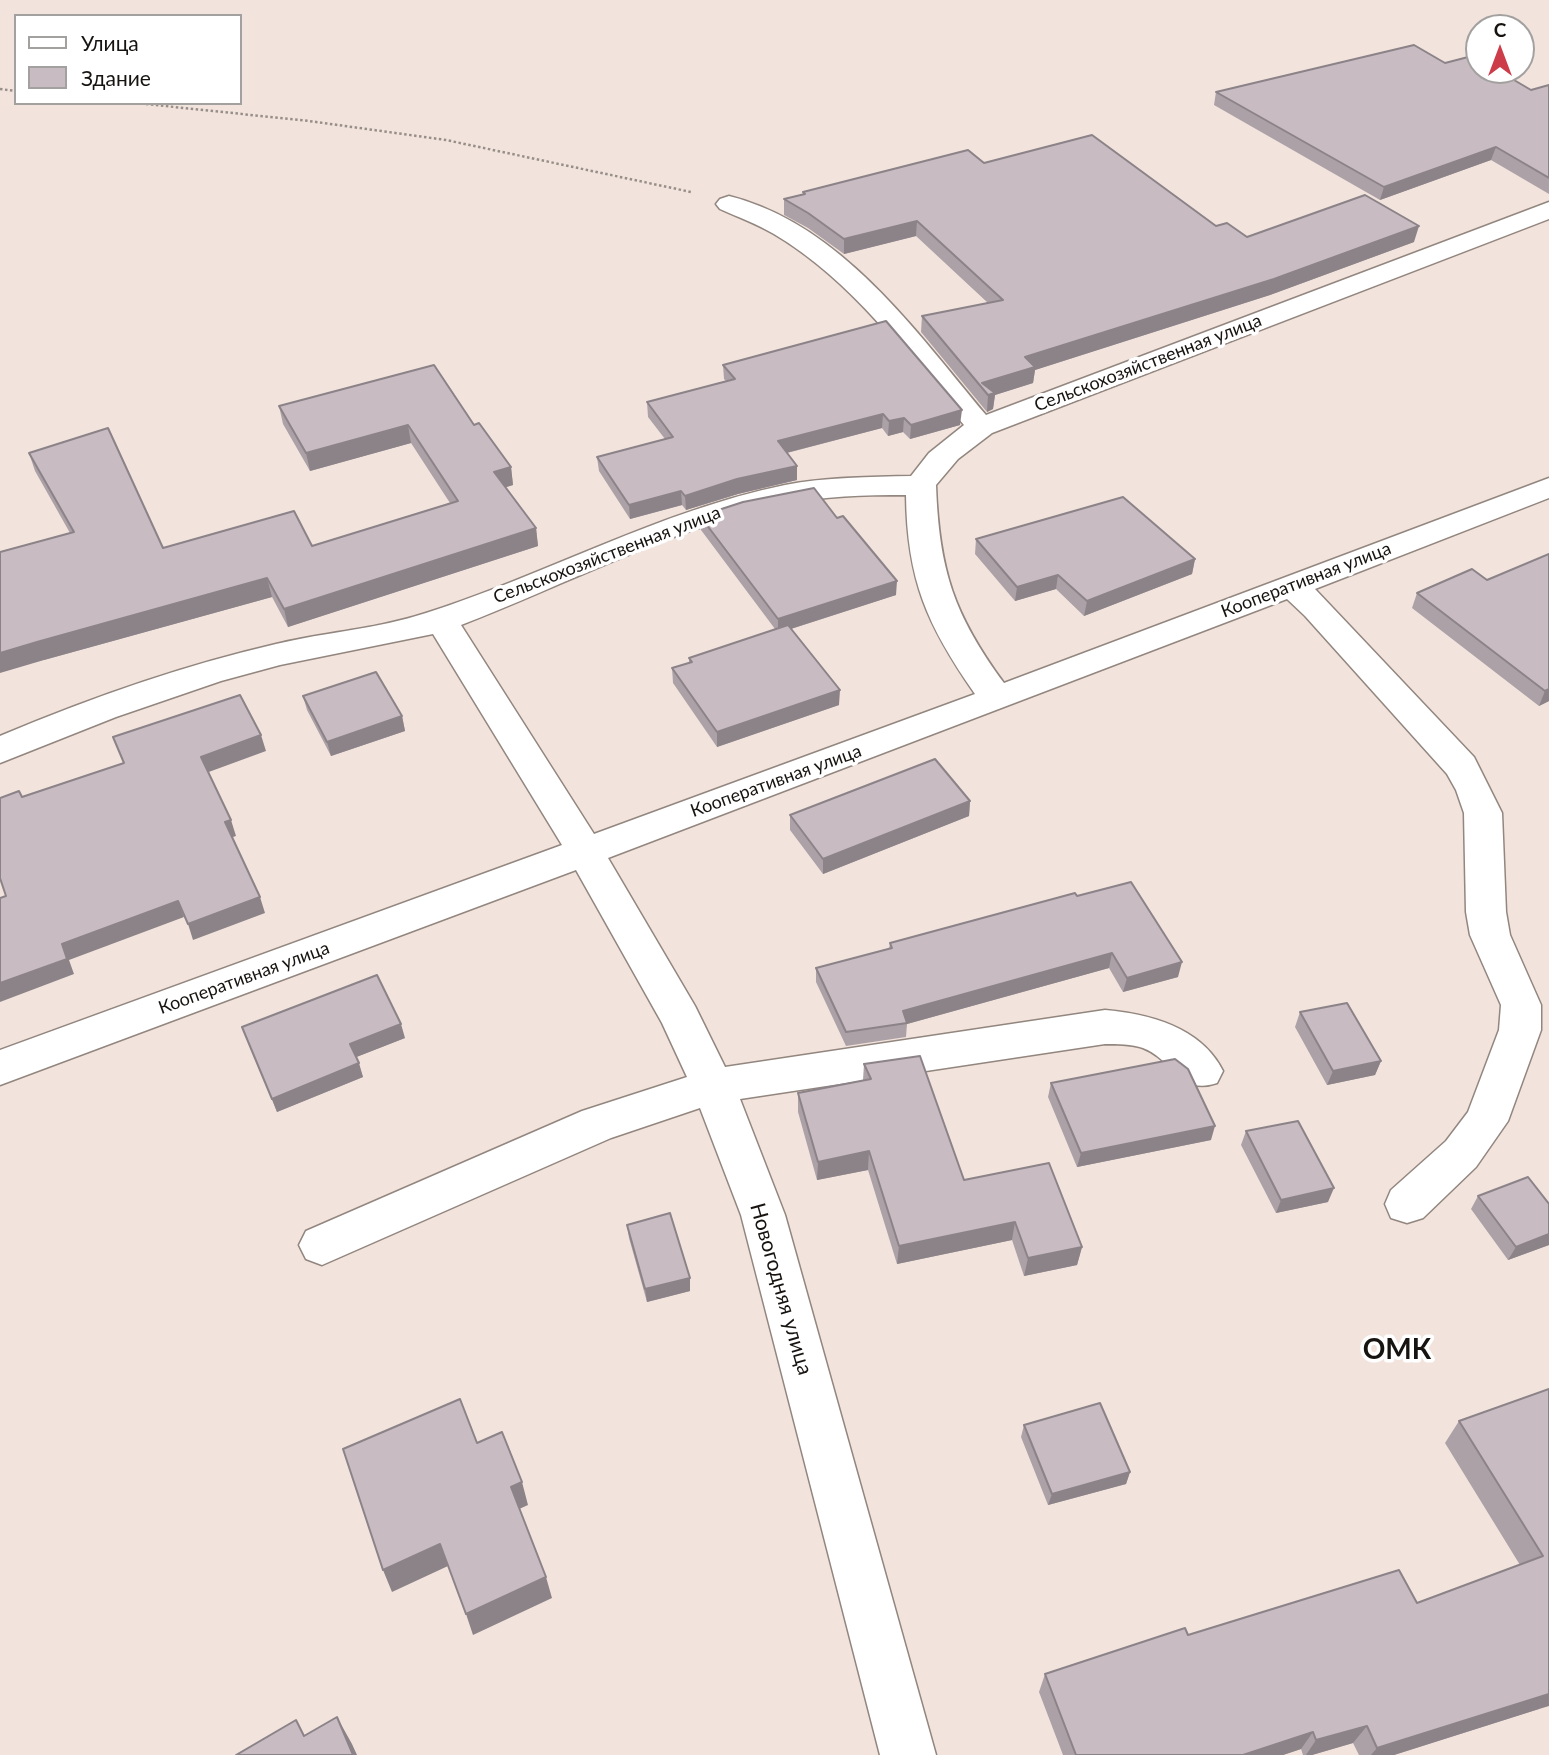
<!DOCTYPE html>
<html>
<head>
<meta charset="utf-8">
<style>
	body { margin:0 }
	#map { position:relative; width:1549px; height:1755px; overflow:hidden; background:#f2e4dd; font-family:Lato,sans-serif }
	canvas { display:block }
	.legend { position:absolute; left:14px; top:14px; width:228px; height:91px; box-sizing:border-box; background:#fff; border:2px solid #a2a19f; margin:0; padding:9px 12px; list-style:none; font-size:21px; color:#171310 }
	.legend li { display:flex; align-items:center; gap:14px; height:35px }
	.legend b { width:35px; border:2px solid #a2a19f }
	.north { position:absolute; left:1465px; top:14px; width:70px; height:70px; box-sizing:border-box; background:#fff; border:2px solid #a2a19f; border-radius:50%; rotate:0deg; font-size:19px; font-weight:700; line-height:28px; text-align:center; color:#171310 }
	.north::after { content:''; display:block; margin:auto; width:24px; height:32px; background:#cc3c49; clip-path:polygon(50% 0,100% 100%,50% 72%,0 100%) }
</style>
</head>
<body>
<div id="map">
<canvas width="1549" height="1755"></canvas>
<ul class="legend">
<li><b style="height:9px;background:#fff"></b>Улица</li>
<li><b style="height:19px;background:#c8bbc2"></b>Здание</li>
</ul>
<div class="north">С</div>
</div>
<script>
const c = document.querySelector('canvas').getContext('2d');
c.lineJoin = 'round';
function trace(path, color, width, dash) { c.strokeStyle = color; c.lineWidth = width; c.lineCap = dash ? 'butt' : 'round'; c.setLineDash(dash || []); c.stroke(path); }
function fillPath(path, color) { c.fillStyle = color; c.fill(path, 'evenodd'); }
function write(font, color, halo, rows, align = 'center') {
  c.font = font + ' Lato,sans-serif'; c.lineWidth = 7; c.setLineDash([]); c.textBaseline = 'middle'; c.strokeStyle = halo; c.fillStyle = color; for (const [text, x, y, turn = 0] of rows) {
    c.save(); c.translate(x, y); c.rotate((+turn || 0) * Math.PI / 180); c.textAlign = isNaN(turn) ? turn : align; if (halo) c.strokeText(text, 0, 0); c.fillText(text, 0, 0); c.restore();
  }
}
const minor = new Path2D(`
	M 729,196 C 841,224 916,332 986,415 L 1549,202 L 1549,219 L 992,433 L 958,459 L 936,485 C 939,570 954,615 1004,683 L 1549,478 L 1549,498 L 1315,589 L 1474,757 L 1502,813 L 1506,912 L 1510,935 L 1541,1005 L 1541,1030 L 1508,1121 L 1476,1167 L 1423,1218 L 1407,1223 L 1391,1218 L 1385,1204 L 1391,1190 L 1446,1141 L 1468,1112 L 1499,1030 L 1501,1005 L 1470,935 L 1466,912 L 1464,813 L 1456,790 L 1447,774 L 1305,616 L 1287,599 L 608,858 L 695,1006 L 725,1067 L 1105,1010 C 1150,1014 1201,1027 1223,1071 L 1217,1083 C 1179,1096 1174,1060 1143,1048 C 1132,1044 1117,1044 1105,1044 L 740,1099 L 785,1215 L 936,1755 L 880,1755 L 741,1215 L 700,1108 L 611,1138 L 322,1265 L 306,1259 L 299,1245 L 306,1231 L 582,1111 L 687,1077 L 662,1023 L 576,870 L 0,1085 L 0,1050 L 562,845 L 433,634 L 280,665 L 221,681 L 116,717 L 0,763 L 0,736 C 90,698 181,666 276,644 C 326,632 377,629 426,613 C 548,574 659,511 785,485 C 826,477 869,477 911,476 L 929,453 L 964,425 C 907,357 852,280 774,234 C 757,224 738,217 720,209 L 716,204 L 720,199 ZM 906,495 C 907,580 927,625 975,694 L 594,834 L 461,625 C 568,584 671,528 784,504 C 824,496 865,495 906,495 Z`);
trace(minor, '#92867f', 3);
trace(new Path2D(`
	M 0,89 L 16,91
	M 136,103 L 309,121 L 446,140 L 691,192`), '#988e89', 2.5, [2.5, 2.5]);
fillPath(minor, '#fff');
fillPath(new Path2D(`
	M 1445,63 L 1531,90 L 1549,85 L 1549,194 L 1491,160 L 1380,200 L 1214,105 L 1216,92 Z
	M 984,163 L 1216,226 L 1247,237 L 1414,242 L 1270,295 L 1035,370 L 1033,383 L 995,395 L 993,409 L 987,412 L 921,332 L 922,316 L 988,303 L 916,236 L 844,254 L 808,228 L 784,215 L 784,199 L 803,194 L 803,192 Z
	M 723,365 L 960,425 L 910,439 L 903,432 L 888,436 L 882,428 L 787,453 L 797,480 L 738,494 L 686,510 L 682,505 L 630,519 L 599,471 L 597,457 L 665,439 L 648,417 L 647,402 L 726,381 L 724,379 Z
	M 279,406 L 474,425 L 511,467 L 513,485 L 506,487 L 536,528 L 538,546 L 288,627 L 272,597 L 44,660 L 70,533 L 35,471 L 29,453 L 163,548 L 312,546 L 450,503 L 411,443 L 310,471 L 283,424 Z
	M 700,516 L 896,595 L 791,629 L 839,705 L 717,747 L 673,683 L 672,668 L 689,663 L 689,658 L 775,629 L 701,530 Z
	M 976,539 L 1195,559 L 1192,574 L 1084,616 L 1056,589 L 1015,601 L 975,554 Z
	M 1549,554 L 1549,701 L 1539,706 L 1412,608 L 1417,593 L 1487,580 Z
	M 303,696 L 402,716 L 405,731 L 331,756 L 307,710 Z
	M 970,801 L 969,816 L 823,874 L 790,830 L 790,815 Z
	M 1077,896 L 1178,977 L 1123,992 L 1109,968 L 907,1024 L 906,1037 L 846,1046 L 816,982 L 816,968 L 889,949 L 890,943 Z
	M 1300,1012 L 1381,1061 L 1375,1075 L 1327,1085 L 1295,1027 Z
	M 242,1027 L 405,1038 L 356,1057 L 363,1077 L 277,1112 Z
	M 864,1064 L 964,1180 L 1082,1247 L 1077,1265 L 1024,1276 L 1012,1240 L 897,1264 L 868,1170 L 817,1180 L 798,1112 L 798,1093 L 863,1080 Z
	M 1051,1083 L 1211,1140 L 1077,1167 L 1048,1097 Z
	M 1246,1131 L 1328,1202 L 1276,1213 L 1241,1145 Z
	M 1478,1196 L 1549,1204 L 1549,1245 L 1508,1260 L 1471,1209 Z
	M 627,1225 L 690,1291 L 647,1302 L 629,1238 Z
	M 1549,1389 L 1539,1709 L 1394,1755 L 1359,1755 L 1353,1743 L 1312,1755 L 1303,1755 L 1301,1749 L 1283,1755 L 1063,1755 L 1039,1692 L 1045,1674 L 1188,1635 L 1417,1603 L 1520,1565 L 1445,1443 L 1459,1421 Z
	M 1024,1425 L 1130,1472 L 1126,1484 L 1048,1505 L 1021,1437 Z`), '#aca1a7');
fillPath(new Path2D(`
	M 1496,147 L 1491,160 L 1380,200 L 1384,187 Z
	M 917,221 L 916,236 L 844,254 L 844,239 Z
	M 1419,226 L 1414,242 L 1270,295 L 1035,370 L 1033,383 L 995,395 L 993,409 L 987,412 L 988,395 L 982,383 L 1025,357 Z
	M 962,410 L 960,425 L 910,439 L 911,425 Z
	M 883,414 L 882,428 L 778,455 L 778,441 Z
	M 904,418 L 903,432 L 888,436 L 889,421 Z
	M 408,425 L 411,443 L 310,471 L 306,453 Z
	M 797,466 L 797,480 L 738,494 L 686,510 L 685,496 L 737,479 Z
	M 511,467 L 513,485 L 497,490 L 494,472 Z
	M 681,491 L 682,505 L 630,519 L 629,505 Z
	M 536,528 L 538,546 L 288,627 L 284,609 Z
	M 1195,559 L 1192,574 L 1084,616 L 1087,601 Z
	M 1058,575 L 1056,589 L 1015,601 L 1017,587 Z
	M 267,578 L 272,597 L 44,660 L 0,673 L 0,653 L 37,642 Z
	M 897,581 L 896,595 L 778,633 L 778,619 Z
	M 1549,689 L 1549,701 L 1539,706 L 1545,691 Z
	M 840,690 L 839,705 L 717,747 L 717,732 Z
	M 402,716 L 405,731 L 331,756 L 327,742 Z
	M 261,735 L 266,751 L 206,773 L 201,757 Z
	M 970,801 L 969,816 L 823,874 L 823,859 Z
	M 231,820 L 236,836 L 230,838 L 225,822 Z
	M 260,897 L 265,913 L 193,940 L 188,924 Z
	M 178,901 L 184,917 L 69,960 L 74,974 L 0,1002 L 0,983 L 62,944 Z
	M 1112,953 L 1109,968 L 907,1024 L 903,1011 Z
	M 1182,962 L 1178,977 L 1123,992 L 1127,978 Z
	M 401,1024 L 405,1038 L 354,1058 L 350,1044 Z
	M 1381,1061 L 1375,1075 L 1327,1085 L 1333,1071 Z
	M 359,1063 L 363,1077 L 277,1112 L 272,1099 Z
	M 1215,1126 L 1211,1140 L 1077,1167 L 1081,1153 Z
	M 869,1151 L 868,1170 L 817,1180 L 818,1162 Z
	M 1334,1188 L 1328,1202 L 1276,1213 L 1281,1200 Z
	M 1015,1222 L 1012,1240 L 897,1264 L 899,1246 Z
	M 1549,1234 L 1549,1245 L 1508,1260 L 1516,1247 Z
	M 1082,1247 L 1077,1265 L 1024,1276 L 1028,1258 Z
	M 690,1278 L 690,1291 L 647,1302 L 645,1289 Z
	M 1130,1472 L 1126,1484 L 1048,1505 L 1052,1494 Z
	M 522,1482 L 528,1505 L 517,1510 L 511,1487 Z
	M 440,1544 L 448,1566 L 392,1592 L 383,1570 Z
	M 546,1577 L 552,1598 L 473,1635 L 466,1614 Z
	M 1549,1694 L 1549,1706 L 1539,1709 L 1394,1755 L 1371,1755 L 1377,1748 Z
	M 337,1717 L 352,1744 L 357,1755 L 353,1755 Z
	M 1367,1726 L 1353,1743 L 1312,1755 L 1306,1755 L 1316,1740 Z
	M 1313,1732 L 1301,1749 L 1283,1755 L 1243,1755 Z`), '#8c8388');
const building = new Path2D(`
	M 1414,45 L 1445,63 L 1472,56 L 1479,60 L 1479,70 L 1497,70 L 1531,90 L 1549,85 L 1549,178 L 1496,147 L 1384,187 L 1216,92 Z
	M 1092,135 L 1216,226 L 1227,223 L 1247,237 L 1365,195 L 1419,226 L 1274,279 L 1025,357 L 1035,367 L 982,383 L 995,393 L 988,395 L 922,316 L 1003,300 L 917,221 L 844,239 L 808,213 L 784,199 L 805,194 L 803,192 L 968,150 L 984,163 Z
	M 886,321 L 962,410 L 911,425 L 904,418 L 889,421 L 883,414 L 778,441 L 797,466 L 737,479 L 685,496 L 681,491 L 629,505 L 597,457 L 673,437 L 647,402 L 735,379 L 723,365 Z
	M 434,365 L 474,425 L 479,423 L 511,467 L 494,472 L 536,528 L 284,609 L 267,578 L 37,642 L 0,653 L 0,552 L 74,532 L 29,453 L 108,428 L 163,548 L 294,511 L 312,546 L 458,501 L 408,425 L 306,453 L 279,406 Z
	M 814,488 L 837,518 L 843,516 L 897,581 L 778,619 L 700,516 L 743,502 Z
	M 1123,497 L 1195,559 L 1087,601 L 1058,575 L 1017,587 L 976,539 Z
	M 1549,554 L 1549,689 L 1545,691 L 1417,593 L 1472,569 L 1487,580 Z
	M 788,625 L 840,690 L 717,732 L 672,668 L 692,662 L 689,658 Z
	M 376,672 L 402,716 L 327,742 L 303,696 Z
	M 240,695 L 261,735 L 201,757 L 231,820 L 225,822 L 260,897 L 188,924 L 178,901 L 62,944 L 67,959 L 0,983 L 0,898 L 6,896 L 0,878 L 0,798 L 19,791 L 22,797 L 124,763 L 113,737 Z
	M 935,759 L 970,801 L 823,859 L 790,815 Z
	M 1131,882 L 1182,962 L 1127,978 L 1112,953 L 903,1011 L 907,1023 L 846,1032 L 816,968 L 892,948 L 890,943 L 1075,893 L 1077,896 Z
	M 377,975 L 401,1024 L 350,1044 L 359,1063 L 272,1099 L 242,1027 Z
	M 1347,1003 L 1381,1061 L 1333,1071 L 1300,1012 Z
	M 920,1056 L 964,1180 L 1049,1163 L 1082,1247 L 1028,1258 L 1015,1222 L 899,1246 L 869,1151 L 818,1162 L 798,1093 L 871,1079 L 864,1064 Z
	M 1175,1059 L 1188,1069 L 1215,1126 L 1081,1153 L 1051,1083 Z
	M 1298,1121 L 1334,1188 L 1281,1200 L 1246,1131 Z
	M 1528,1177 L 1549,1204 L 1549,1234 L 1516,1247 L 1478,1196 Z
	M 670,1213 L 690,1278 L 645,1289 L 627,1225 Z
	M 1549,1389 L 1549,1694 L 1377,1748 L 1367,1726 L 1316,1740 L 1313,1732 L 1243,1755 L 1076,1755 L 1045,1674 L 1185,1628 L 1188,1635 L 1399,1570 L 1417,1603 L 1543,1556 L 1459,1421 Z
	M 460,1399 L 477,1443 L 502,1432 L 522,1482 L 511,1487 L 546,1577 L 466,1614 L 440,1544 L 383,1570 L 343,1449 Z
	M 1100,1403 L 1130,1472 L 1052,1494 L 1024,1425 Z
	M 337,1717 L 353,1755 L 236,1755 L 296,1720 L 304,1736 Z`);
fillPath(building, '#c8bbc2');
trace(building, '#8c8388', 2);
write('18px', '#171310', '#fff', [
	["Сельскохозяйственная улица",1148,363,-21],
	["Сельскохозяйственная улица",607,555,-21],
	["Кооперативная улица",1306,580,-21],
	["Кооперативная улица",776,781,-20],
	["Кооперативная улица",244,978,-20]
]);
write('21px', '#171310', '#fff', [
	["Новогодняя улица",781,1289,74]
]);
write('bold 28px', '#171310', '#fff', [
	["ОМК",1397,1350]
]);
</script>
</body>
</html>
